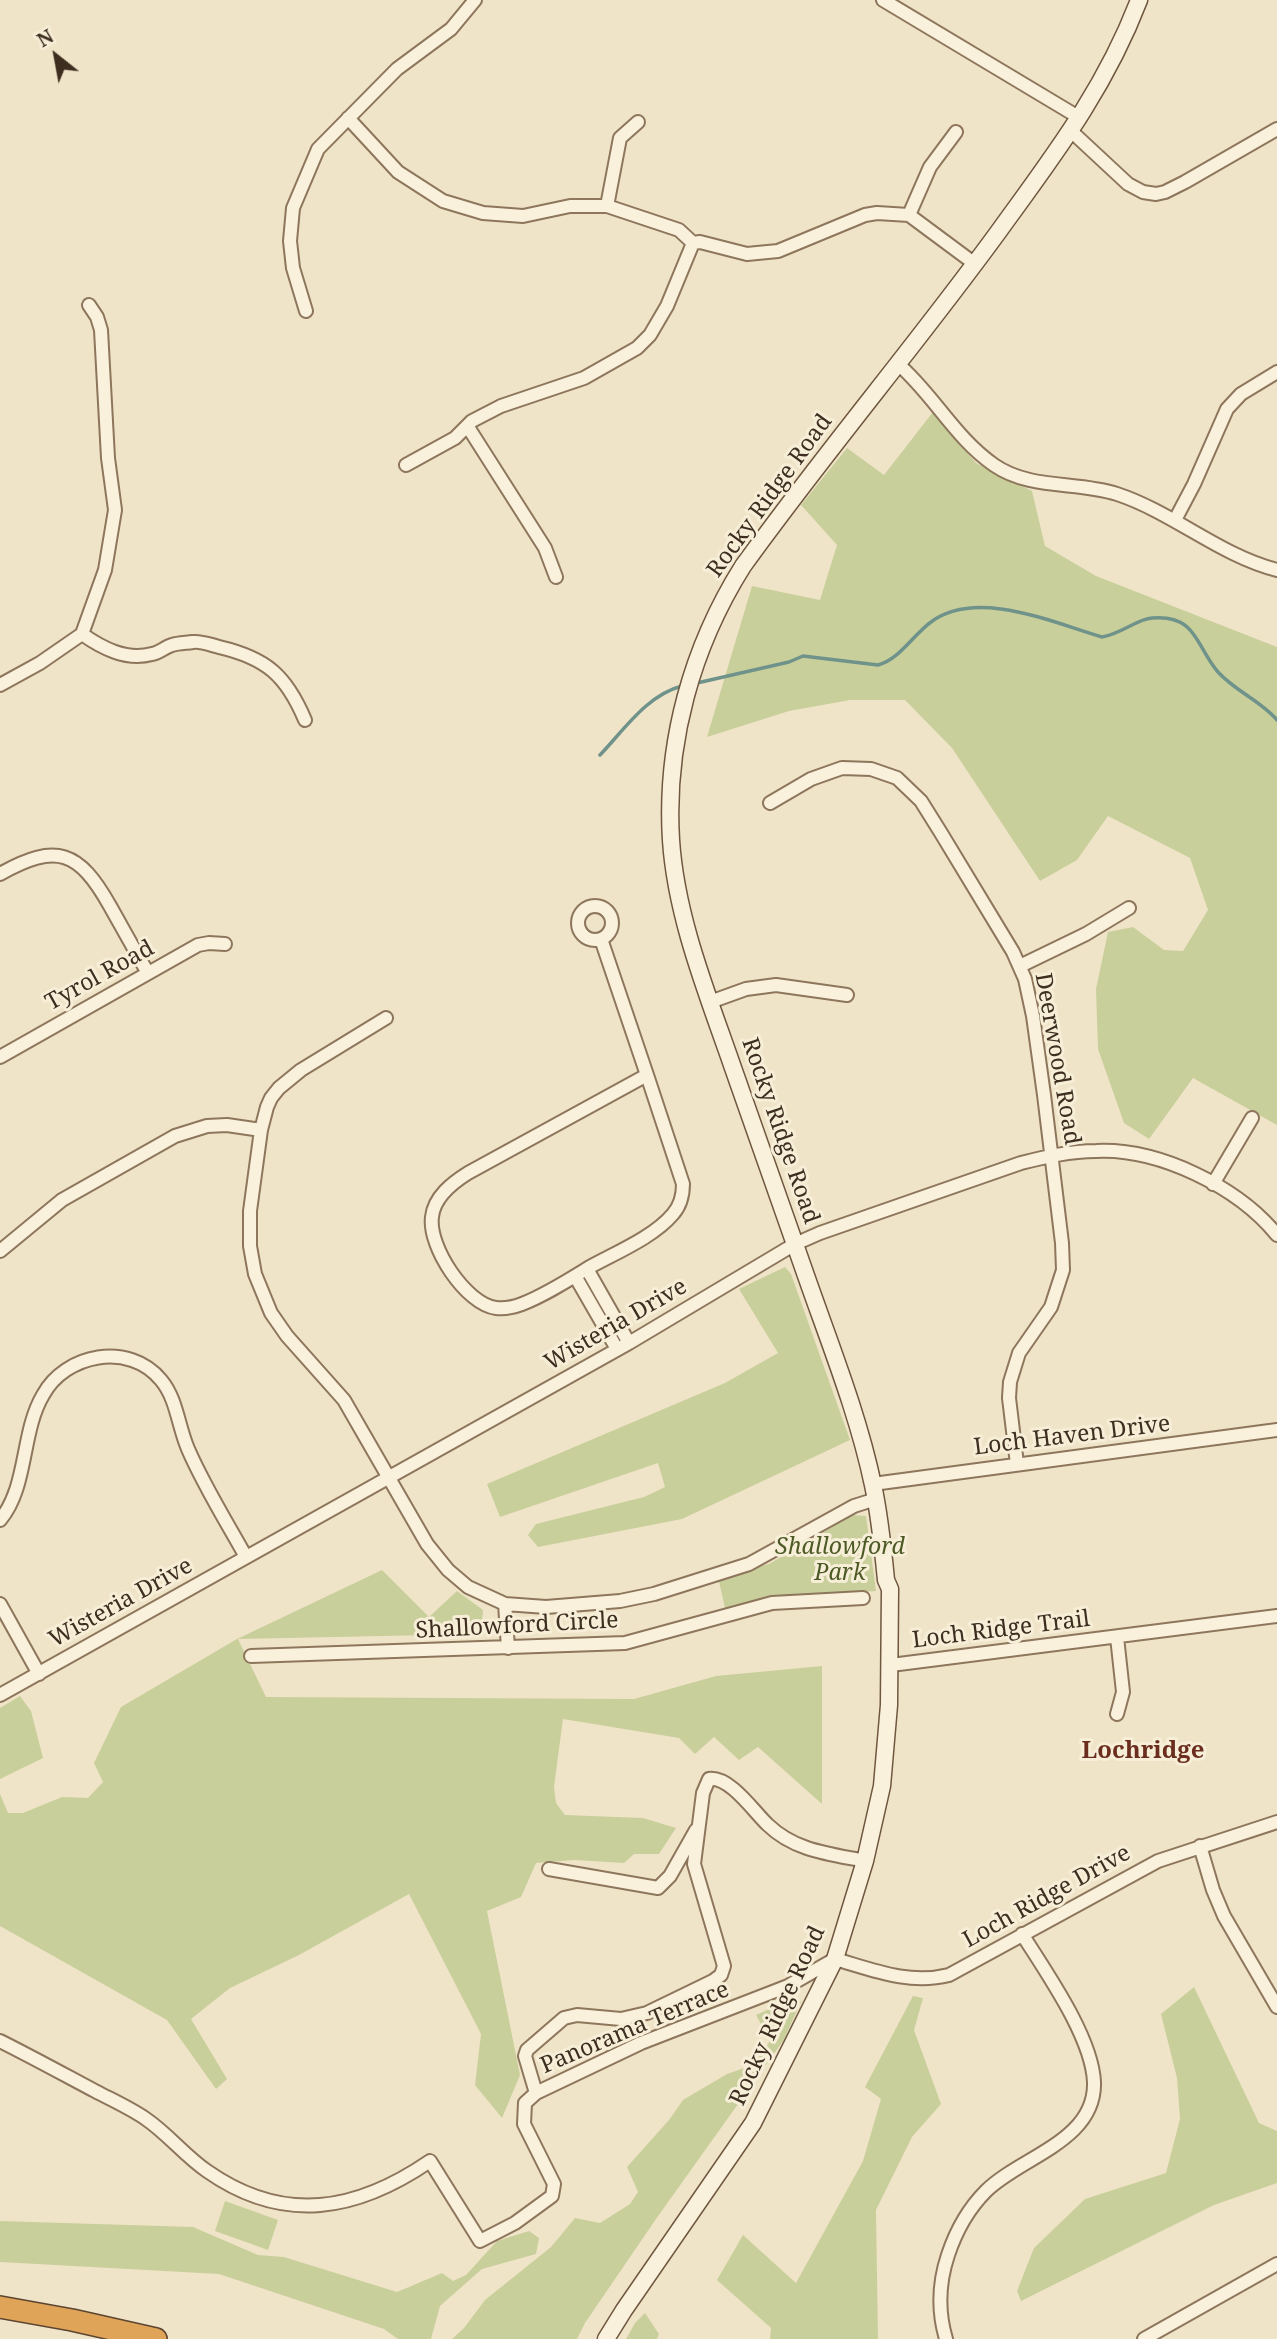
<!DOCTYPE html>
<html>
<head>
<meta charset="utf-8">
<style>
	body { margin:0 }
	#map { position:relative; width:1277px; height:2339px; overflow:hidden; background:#f0e4c8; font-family:"Noto Serif",serif }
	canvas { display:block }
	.north { position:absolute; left:21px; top:21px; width:70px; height:70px; -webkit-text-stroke:5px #f7eed8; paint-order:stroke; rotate:329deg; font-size:19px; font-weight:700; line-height:28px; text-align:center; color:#3d2e20 }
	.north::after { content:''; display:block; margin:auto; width:24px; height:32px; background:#3d2e20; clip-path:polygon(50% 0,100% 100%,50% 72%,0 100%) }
</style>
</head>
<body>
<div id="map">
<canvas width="1277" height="2339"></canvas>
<div class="north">N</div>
</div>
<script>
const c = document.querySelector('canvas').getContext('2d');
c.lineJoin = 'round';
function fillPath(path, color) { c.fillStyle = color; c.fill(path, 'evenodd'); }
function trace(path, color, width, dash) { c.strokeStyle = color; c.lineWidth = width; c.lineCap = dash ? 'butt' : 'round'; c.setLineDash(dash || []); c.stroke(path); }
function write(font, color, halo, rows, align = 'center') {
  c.font = font + ' "Noto Serif",serif'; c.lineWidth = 6; c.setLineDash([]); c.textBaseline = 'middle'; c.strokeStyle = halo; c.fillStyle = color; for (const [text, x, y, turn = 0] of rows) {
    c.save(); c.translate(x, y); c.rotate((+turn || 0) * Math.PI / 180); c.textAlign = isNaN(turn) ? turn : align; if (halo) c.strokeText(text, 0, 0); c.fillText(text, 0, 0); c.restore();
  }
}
fillPath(new Path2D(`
	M 933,412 L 976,463 L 1032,491 L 1045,546 L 1096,576 L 1277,647 L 1277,1125 L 1193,1078 L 1149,1139 L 1124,1123 L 1098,1049 L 1096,989 L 1108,932 L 1133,927 L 1164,950 L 1183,951 L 1208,910 L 1190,858 L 1108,816 L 1077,860 L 1040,881 L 952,748 L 905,700 L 850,700 L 789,711 L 707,737 L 752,586 L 820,600 L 837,545 L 801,505 L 847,448 L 884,475 Z
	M 785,1267 L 791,1274 L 850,1440 L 682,1519 L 538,1547 L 528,1535 L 536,1524 L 644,1497 L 665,1487 L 658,1463 L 500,1517 L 487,1484 L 725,1383 L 778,1353 L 739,1289 Z
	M 853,1515 L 866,1516 L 876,1591 L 773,1597 L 725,1608 L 718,1577 L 769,1564 Z
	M 382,1570 L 429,1617 L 457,1591 L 483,1610 L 481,1634 L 238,1639 L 266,1697 L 634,1699 L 716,1676 L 822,1666 L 822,1804 L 758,1747 L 739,1760 L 714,1737 L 695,1754 L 679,1738 L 563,1719 L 554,1787 L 556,1803 L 565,1815 L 643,1818 L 676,1828 L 659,1854 L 634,1854 L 624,1863 L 575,1860 L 536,1863 L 521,1897 L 487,1911 L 520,2075 L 502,2118 L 475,2085 L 481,2034 L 409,1894 L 299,1955 L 230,1988 L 191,2019 L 227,2079 L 216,2089 L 167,2020 L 0,1926 L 0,1794 L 8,1813 L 23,1813 L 62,1797 L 88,1798 L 103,1782 L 94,1763 L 121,1707 L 237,1639 Z
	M 20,1696 L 31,1711 L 43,1758 L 0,1779 L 0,1708 Z
	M 1194,1987 L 1259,2123 L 1277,2131 L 1277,2183 L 1214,2205 L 1021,2301 L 1017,2291 L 1034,2248 L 1085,2199 L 1166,2173 L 1180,2119 L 1177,2078 L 1161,2014 Z
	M 913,1996 L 923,1998 L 914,2030 L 941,2104 L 912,2137 L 876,2210 L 878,2339 L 770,2339 L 771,2328 L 717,2280 L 743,2235 L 796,2283 L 863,2161 L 881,2099 L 865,2087 Z
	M 794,1998 L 801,2002 L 783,2041 L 656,2219 L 585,2323 L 577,2339 L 452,2339 L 464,2328 L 485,2300 L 551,2247 L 575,2218 L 600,2223 L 630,2204 L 638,2192 L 627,2167 L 669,2120 L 683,2100 L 727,2074 L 753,2065 L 770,2041 L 756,2015 Z
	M 225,2201 L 278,2220 L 268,2250 L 215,2231 Z
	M 0,2221 L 193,2227 L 258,2255 L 284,2257 L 397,2292 L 442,2273 L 453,2281 L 466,2275 L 497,2241 L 529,2231 L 539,2238 L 536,2254 L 482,2269 L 440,2306 L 431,2339 L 398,2339 L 384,2329 L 219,2274 L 0,2262 Z
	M 645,2313 L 659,2334 L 657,2339 L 626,2339 L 635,2323 Z`), '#c9cf9b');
trace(new Path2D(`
	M 697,683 L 789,662 L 803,656 L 878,665 C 900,659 913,635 931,622 C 977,588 1054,623 1102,637 C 1121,634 1137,619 1152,618 C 1197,614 1196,647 1218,672 C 1235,691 1261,701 1277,720
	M 600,755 C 624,730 647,695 682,686`), '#6f938a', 3.5);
const street = new Path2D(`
	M 883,0 L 1080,118
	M 348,118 L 398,172 L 443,201 L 483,213 L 523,216 L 570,206 L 607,206 L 679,230 L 693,243 L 700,242 L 747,254 L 778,251 L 865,215 L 877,213 L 909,215 L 975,264
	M 1071,131 L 1128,184 L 1143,192 L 1156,194 L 1165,192 L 1185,182 L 1277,129
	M 607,206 L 620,138 L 638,122
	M 909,215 L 930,167 L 956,132
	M 306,311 L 293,268 L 290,241 L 293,208 L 318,149 L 397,69 L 451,29 L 475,0
	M 898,364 C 933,394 955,438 994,465 C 1030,490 1077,481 1117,494 C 1174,513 1219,555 1277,570
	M 468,427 L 545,548 L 556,577
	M 406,465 L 455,438 L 472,421 L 501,406 L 584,378 L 637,348 L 650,335 L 667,306 L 693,243
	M 1175,520 L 1194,484 L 1227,409 L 1241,394 L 1277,372
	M 82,634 C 102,648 126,661 152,654 C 159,653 165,647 172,645 C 178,643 186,643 193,642 C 201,641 211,645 219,647 C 266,658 286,675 305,720
	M 0,685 L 40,663 L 82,634 L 105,570 L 115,510 L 108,458 L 101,330 L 97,317 L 89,305
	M 770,803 L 811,779 L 842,768 L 871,769 L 897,778 L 921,801 L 941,833 L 1013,952 L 1025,979 L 1033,1016 L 1044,1095 L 1062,1243 L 1063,1270 L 1051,1307 L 1019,1353 L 1010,1382 L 1009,1398 L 1017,1464
	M 0,874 C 57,842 79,851 110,906 C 123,929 135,951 148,973
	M578 923a17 17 0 1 1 34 0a17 17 0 1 1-34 0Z
	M 601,939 L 647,1075
	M 1020,966 L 1086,934 L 1129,908
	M 710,1002 L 746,989 L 776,985 L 847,995
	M 386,1018 L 301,1070 L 279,1088 L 271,1098 L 267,1107 L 261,1130 L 250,1211 L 250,1246 L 255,1274 L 271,1313 L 287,1336 L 344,1400 L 427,1544 L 448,1570 L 468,1587 L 505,1604 L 546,1607 L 620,1601 L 654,1594 L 749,1564 L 854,1506 L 876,1499
	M 0,1057 L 198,945 L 209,943 L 225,944
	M 647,1075 L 683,1184 C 683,1195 681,1205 673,1214 C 654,1237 615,1253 588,1268 C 567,1281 545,1295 522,1304 C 514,1307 505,1309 496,1308 C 466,1304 428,1247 432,1217 C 434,1197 452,1183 468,1173 Z
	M 1213,1184 L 1252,1118
	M 0,1251 L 62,1200 L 175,1136 L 207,1126 L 227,1125 L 261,1130
	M 587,1269 L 629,1343
	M 575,1276 L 617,1349
	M 873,1484 L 1277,1430
	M 0,1520 C 28,1487 21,1432 43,1395 C 65,1354 129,1341 161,1380 C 177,1399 178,1426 188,1449 C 204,1486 226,1521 246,1557
	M 0,1604 L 39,1674
	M 505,1604 L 508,1648
	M 251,1656 L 625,1643 L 772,1603 L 863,1598
	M 891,1665 L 1277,1616
	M 0,1695 L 629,1343 L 795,1244 L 820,1233 L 1021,1163 C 1045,1157 1070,1151 1096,1151 C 1159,1148 1238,1187 1277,1235
	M 1117,1714 L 1123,1692 L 1117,1637
	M 1200,1846 L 1213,1890 L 1224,1916 L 1277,2007
	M 549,1869 L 658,1888 L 670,1876 L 696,1830
	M 0,2041 C 32,2057 63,2074 95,2091 C 112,2100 130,2108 146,2119 C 168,2134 185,2156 207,2171 C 284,2225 357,2211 430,2161 L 480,2241 L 515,2223 L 552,2196 L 554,2184 L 524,2124 L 525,2103 L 536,2093 L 641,2043 L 788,1986 L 835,1959 C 873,1970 909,1985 949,1975 L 1158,1861 L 1277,1822
	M 536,2093 L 525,2056 L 527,2050 L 564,2018 L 577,2015 L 621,2019 L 647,2013 L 713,1981 L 721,1975 L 724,1966 L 694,1864 L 703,1793 L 709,1779 C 730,1776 754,1812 768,1825 C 795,1851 830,1854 865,1861
	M 946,2339 C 938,2312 939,2282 948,2255 C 956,2231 968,2209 986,2191 C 1020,2157 1096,2141 1094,2082 C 1092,2037 1046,1972 1022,1934
	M 1144,2339 L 1277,2264`);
const secondary = new Path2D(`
	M 606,2339 L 624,2310 L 753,2123 L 835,1959 L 865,1861 L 882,1786 L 889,1705 L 890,1589 L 886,1580 C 883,1549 880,1517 873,1485 C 859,1418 833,1352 810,1287 C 784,1213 758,1139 732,1065 C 707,993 676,917 671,840 C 665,743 692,647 743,566 C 825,452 916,345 999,231 C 1054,155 1105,89 1139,0`);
const highway = new Path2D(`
	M 0,2307 L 72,2320 L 156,2339`);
trace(street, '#8d765c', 16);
trace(secondary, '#6f573f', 19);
trace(highway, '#5b4430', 24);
trace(street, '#faf1dc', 12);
trace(secondary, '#faf1dc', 16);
trace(highway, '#e0a458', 21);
write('23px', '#3d2e20', '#f7eed8', [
	["Rocky Ridge Road",770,496,-54],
	["Tyrol Road",100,976,-29],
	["Deerwood Road",1057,1059,80],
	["Rocky Ridge Road",780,1131,71],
	["Wisteria Drive",616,1325,-30],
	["Loch Haven Drive",1072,1436,-7],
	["Wisteria Drive",121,1603,-29],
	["Shallowford Circle",517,1626,-3],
	["Loch Ridge Trail",1001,1630,-7],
	["Loch Ridge Drive",1047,1897,-29],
	["Rocky Ridge Road",778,2016,-65],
	["Panorama Terrace",635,2028,-23]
]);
write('italic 23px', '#4d5a26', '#f7eed8', [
	["Shallowford",840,1547],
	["Park",840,1573]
]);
write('bold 24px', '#6b2e1e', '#f7eed8', [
	["Lochridge",1143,1751]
]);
</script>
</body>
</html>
